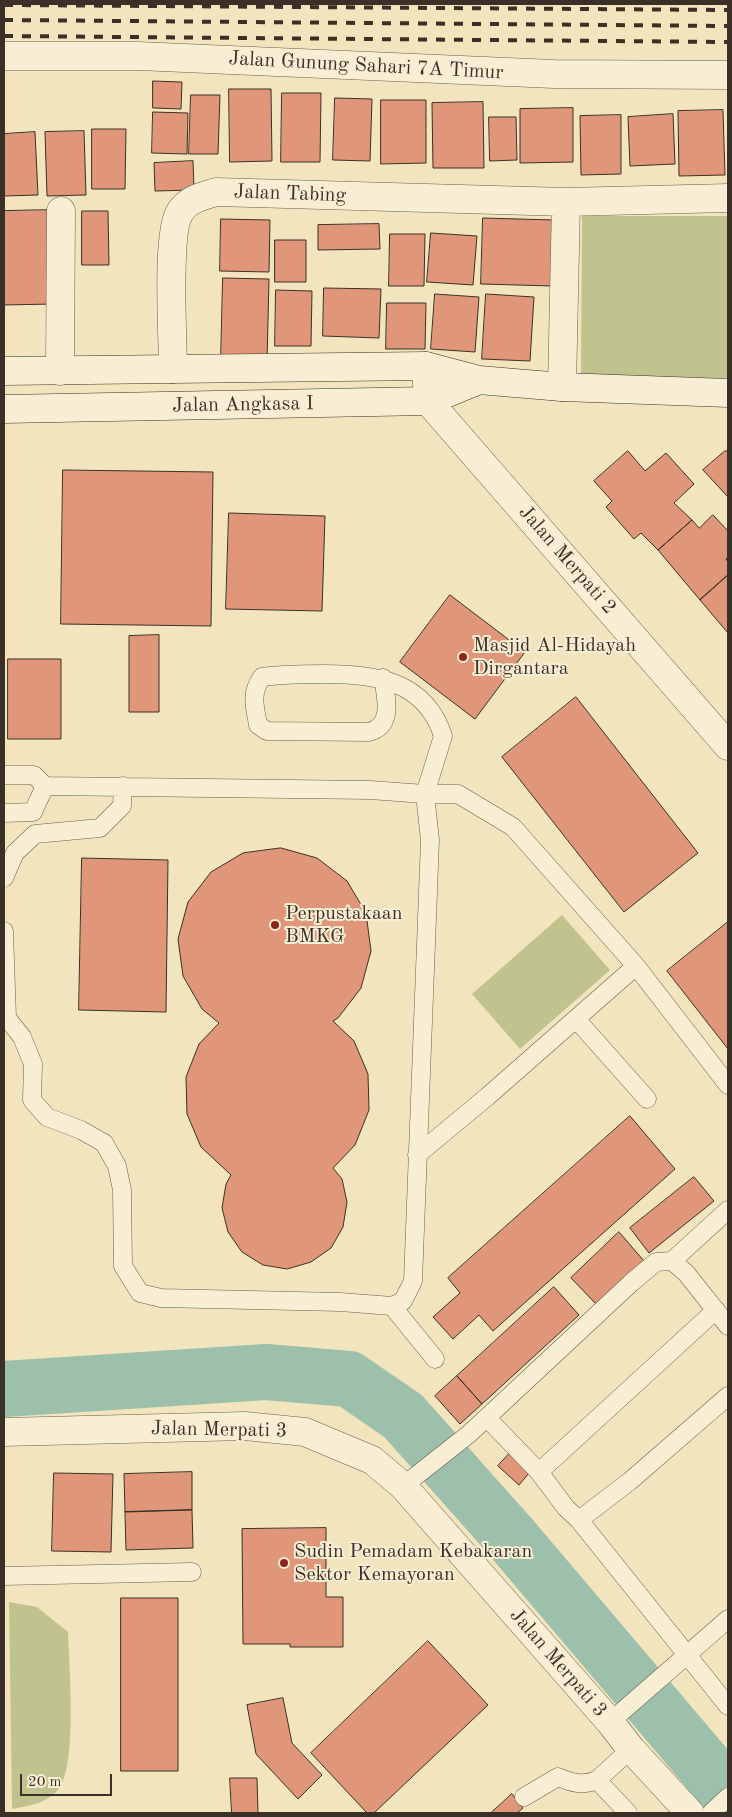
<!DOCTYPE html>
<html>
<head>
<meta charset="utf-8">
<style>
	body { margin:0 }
	#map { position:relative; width:732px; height:1817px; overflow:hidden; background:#f2e5bd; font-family:"Old Standard TT",serif }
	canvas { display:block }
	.frame { position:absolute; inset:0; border:5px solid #3b3027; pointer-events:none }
	.scale { position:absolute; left:20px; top:1774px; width:92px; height:22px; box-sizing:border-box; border:2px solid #3b3027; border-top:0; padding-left:6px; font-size:15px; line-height:18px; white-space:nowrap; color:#3b3027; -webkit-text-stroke:4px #f7eed4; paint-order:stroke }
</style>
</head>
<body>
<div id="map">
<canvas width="732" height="1817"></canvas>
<div class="frame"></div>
<div class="scale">20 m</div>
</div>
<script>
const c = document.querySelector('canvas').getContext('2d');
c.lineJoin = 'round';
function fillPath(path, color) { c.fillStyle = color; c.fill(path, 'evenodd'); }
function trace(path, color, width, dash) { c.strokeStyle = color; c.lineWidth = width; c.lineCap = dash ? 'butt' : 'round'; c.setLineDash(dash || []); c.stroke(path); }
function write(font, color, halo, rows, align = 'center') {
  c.font = font + ' "Old Standard TT",serif'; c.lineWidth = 4; c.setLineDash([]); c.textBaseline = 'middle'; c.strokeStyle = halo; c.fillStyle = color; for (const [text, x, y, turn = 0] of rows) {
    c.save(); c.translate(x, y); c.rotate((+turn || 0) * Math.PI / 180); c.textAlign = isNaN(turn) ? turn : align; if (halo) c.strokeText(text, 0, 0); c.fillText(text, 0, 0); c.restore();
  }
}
fillPath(new Path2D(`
	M 582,216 L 728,216 L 728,378 L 581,379 Z
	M 562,915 L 610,970 L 520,1049 L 472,994 Z
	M 9,1602 L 37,1607 L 68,1632 C 69,1667 77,1760 60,1787 C 50,1803 28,1806 12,1809 Z`), '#c0c38d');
trace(new Path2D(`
	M 4,1389 L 266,1372 L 349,1379 L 403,1416 L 508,1534 L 728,1793`), '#9cc0ac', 56);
const building = new Path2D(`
	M 153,81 L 182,82 L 181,109 L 153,108 Z
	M 229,89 L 271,89 L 272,161 L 230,162 Z
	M 282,93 L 321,93 L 320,162 L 281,162 Z
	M 191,95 L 220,95 L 218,154 L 189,154 Z
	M 335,98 L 372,99 L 370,161 L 333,160 Z
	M 381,100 L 426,100 L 426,163 L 381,164 Z
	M 483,102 L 484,168 L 433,168 L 432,103 Z
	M 573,108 L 573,162 L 520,163 L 520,109 Z
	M 723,110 L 725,175 L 679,176 L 678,111 Z
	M 153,112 L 188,113 L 187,154 L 152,153 Z
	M 673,114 L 675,164 L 630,166 L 628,117 Z
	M 621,115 L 621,174 L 581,175 L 580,116 Z
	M 489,117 L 516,117 L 517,160 L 490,161 Z
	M 92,129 L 126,129 L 125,189 L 92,189 Z
	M 84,131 L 86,195 L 47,196 L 45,132 Z
	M 35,132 L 38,195 L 4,196 L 4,134 Z
	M 193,161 L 194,190 L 155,191 L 154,163 Z
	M 52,210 L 53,304 L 4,305 L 4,211 Z
	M 82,211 L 108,211 L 109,265 L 82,265 Z
	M 483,218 L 554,220 L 553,286 L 481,284 Z
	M 221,219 L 270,220 L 269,272 L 220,271 Z
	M 379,224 L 380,249 L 318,250 L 318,225 Z
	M 431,233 L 477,236 L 473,285 L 427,282 Z
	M 390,234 L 425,234 L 424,286 L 389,286 Z
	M 275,240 L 306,240 L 306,282 L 275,282 Z
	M 223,278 L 269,279 L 267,362 L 221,360 Z
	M 324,288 L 381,289 L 379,338 L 323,336 Z
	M 276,290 L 312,291 L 311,346 L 275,346 Z
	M 435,294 L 479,297 L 475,352 L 431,349 Z
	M 486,294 L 534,297 L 530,361 L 482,359 Z
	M 387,303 L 426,303 L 425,349 L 386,349 Z
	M 628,451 L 645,471 L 666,453 L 694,484 L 674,503 L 692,520 L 658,550 L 641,533 L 634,539 L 606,507 L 612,501 L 594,481 Z
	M 725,451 L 728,451 L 728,497 L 703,470 Z
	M 63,470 L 213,472 L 211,626 L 61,624 Z
	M 229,513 L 325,516 L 322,611 L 226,609 Z
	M 713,515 L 728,531 L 728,557 L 726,559 L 728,562 L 728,575 L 700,600 L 658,550 L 692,520 L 699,528 Z
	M 728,575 L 728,633 L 700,600 Z
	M 450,595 L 525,652 L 475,719 L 400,662 Z
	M 159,635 L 159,712 L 129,712 L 129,636 Z
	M 8,659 L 61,659 L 61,739 L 8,739 Z
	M 576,697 L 698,853 L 624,912 L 502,757 Z
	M 281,848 L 317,858 L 347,881 L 366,913 L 371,951 L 361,988 L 338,1018 L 333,1021 L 354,1041 L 368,1074 L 369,1110 L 355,1145 L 333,1168 L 342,1179 L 347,1202 L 343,1227 L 331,1248 L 311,1262 L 287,1269 L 263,1265 L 242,1252 L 228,1232 L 222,1208 L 226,1184 L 231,1175 L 201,1147 L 187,1114 L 186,1077 L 199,1044 L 219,1023 L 202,1009 L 183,976 L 178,939 L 188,902 L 211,872 L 243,853 Z
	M 82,858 L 168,860 L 166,1012 L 79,1010 Z
	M 728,922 L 728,1049 L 667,971 Z
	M 630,1116 L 675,1169 L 493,1331 L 479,1315 L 453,1339 L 433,1317 L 460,1293 L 448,1278 Z
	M 694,1177 L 714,1201 L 649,1253 L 630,1228 Z
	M 619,1232 L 644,1261 L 597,1305 L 571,1278 Z
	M 554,1287 L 579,1315 L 482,1404 L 457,1376 Z
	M 457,1376 L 482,1404 L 460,1424 L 435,1396 Z
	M 509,1454 L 530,1472 L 519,1485 L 498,1466 Z
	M 192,1472 L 192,1510 L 125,1512 L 124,1474 Z
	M 54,1473 L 113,1474 L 111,1552 L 52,1551 Z
	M 192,1510 L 193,1548 L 126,1550 L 125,1512 Z
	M 326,1528 L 326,1597 L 343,1597 L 343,1647 L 290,1647 L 290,1644 L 243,1644 L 242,1529 Z
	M 121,1598 L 178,1598 L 178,1771 L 121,1771 Z
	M 428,1641 L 488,1705 L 374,1813 L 367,1813 L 311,1753 Z
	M 283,1698 L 292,1743 L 322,1775 L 298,1799 L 256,1754 L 247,1705 Z
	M 230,1778 L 257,1778 L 258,1813 L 232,1813 Z
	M 512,1794 L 523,1808 L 517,1813 L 491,1813 Z`);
fillPath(building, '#df9679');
trace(building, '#3b3027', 1);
const lane = new Path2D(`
	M 383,678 C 386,697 394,726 369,732 L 267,731 L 258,725 C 255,706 250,694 262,677 C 283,674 303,674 324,674 C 375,674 425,680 443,736 L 425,794 L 458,794 L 513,827 L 636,966 L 488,1096 L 417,1155
	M 4,775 L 34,775 L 45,786 L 370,790 L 425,794 L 430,840 L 413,1281 L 403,1301 L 392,1306 L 340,1302 L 161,1298 L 140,1293 L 123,1266 L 122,1190 L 117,1166 L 104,1143 L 81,1130 L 47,1117 L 32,1100 L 33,1064 L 22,1037 L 7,1018 L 4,931
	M 4,813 L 33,812 L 45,786
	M 4,878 L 15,853 L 35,834 L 100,828 L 122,806 L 123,786
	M 636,966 L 728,1085
	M 576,1019 L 647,1099
	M 672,1261 L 728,1210
	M 392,1306 L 435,1359
	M 716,1310 L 539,1472 L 566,1508 L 579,1520 L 630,1481 L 728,1396
	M 487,1418 L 539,1472
	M 403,1486 L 469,1434 L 631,1283 L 656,1262 L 672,1261 L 686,1273 L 728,1326
	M 579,1520 L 728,1706
	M 4,1576 L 192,1572
	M 610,1722 L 728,1619
	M 597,1780 L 628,1813
	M 524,1797 L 558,1777 C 572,1783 583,1786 597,1780 L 631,1749
	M 711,1813 L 728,1797`);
const street = new Path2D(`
	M 4,56 L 138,56 L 554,74 L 728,75
	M 426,366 L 428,401 L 728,746
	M 173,369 C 173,338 166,233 180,212 C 188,199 203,196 216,192 L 566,202 L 728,198
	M 60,371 L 61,211
	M 562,387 L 566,202
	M 4,1432 L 245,1426 L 305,1432 L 372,1460 L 403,1486 L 610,1722 L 631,1749 L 690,1813`);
const secondary = new Path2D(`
	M 4,371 L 426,366 L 479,380 L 562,387 L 728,393
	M 4,409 L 428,401 L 479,380`);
trace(lane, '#695d4c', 19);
trace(street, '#695d4c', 29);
trace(secondary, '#3b3027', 29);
trace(lane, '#f7eed4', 18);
trace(street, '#f7eed4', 28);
trace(secondary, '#f7eed4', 28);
trace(new Path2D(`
	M 4,5 L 728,10
	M 4,20 L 728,26
	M 4,36 L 728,42`), '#3b3027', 4, [9, 9]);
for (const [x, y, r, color] of [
	[463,657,5,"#8f2418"],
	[275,925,5,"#8f2418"],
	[284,1563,5,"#8f2418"]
]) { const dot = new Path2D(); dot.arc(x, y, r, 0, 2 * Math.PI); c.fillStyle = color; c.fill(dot); trace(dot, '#f7eed4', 2); }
write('20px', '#3b3027', '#f7eed4', [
	["Jalan Gunung Sahari 7A Timur",366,66,3],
	["Jalan Tabing",290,194,2],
	["Jalan Angkasa I",243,405,-1],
	["Jalan Merpati 2",567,560,49],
	["Jalan Merpati 3",219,1430,1],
	["Jalan Merpati 3",558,1663,49]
]);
write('20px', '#3b3027', '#f7eed4', [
	["Masjid Al-Hidayah",473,646],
	["Dirgantara",473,669],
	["Perpustakaan",285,914],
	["BMKG",285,937],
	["Sudin Pemadam Kebakaran",294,1552],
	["Sektor Kemayoran",294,1575]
], 'left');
</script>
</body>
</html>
